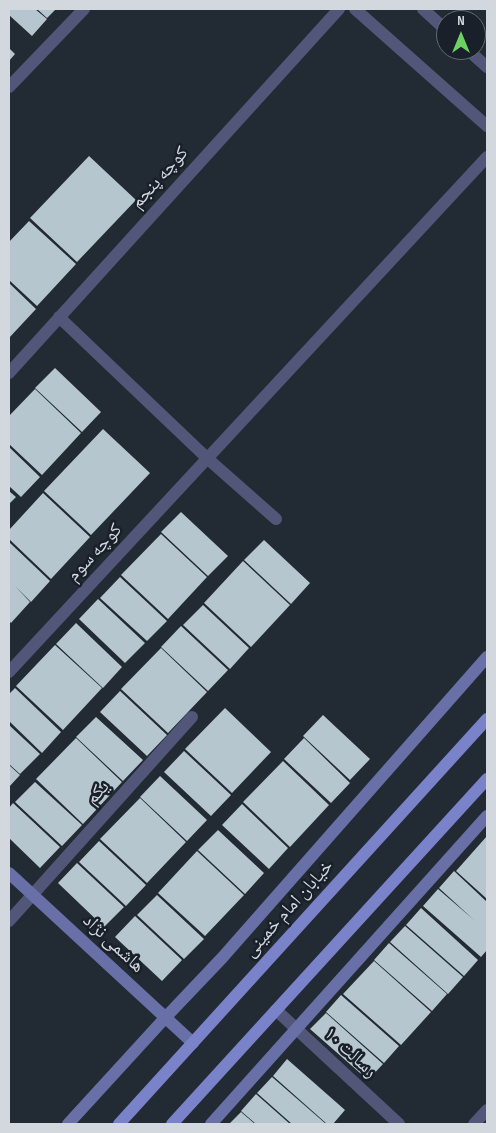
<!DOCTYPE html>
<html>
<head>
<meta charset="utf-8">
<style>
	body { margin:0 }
	#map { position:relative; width:496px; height:1133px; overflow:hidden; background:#222a33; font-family:"Sofia Sans Condensed",sans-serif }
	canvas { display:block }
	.frame { position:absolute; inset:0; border:10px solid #d3d8df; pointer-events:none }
	.north { position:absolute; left:436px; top:10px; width:50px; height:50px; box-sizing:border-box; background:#192029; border:1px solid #636a72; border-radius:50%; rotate:0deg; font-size:14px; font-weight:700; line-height:20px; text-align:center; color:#d3d8df }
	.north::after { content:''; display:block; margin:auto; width:18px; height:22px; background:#6cd362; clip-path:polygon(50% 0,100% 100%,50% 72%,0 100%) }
</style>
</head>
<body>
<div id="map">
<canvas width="496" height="1133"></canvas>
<div class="frame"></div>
<div class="north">N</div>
</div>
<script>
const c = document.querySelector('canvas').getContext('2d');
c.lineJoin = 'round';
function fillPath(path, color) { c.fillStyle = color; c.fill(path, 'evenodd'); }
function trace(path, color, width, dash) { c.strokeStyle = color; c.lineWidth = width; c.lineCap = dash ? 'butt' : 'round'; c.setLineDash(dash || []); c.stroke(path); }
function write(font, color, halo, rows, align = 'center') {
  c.font = font + ' "Sofia Sans Condensed","Noto Naskh Arabic",sans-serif'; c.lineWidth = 5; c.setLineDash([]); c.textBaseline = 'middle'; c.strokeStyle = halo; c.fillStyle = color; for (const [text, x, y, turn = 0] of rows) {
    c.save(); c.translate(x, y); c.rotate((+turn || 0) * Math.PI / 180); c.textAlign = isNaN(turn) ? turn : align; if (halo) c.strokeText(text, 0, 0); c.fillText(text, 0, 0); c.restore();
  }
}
fillPath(new Path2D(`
	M 9,9 L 35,9 L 47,19 L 32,36 L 9,15 Z
	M 37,9 L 56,9 L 47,18 Z
	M 9,48 L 15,54 L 9,61 Z
	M 89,156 L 136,200 L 77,262 L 30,218 Z
	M 29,221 L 76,264 L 37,306 L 9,280 L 9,242 Z
	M 9,283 L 36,309 L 9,338 Z
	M 55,368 L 101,412 L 82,432 L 35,388 Z
	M 35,389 L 81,433 L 42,475 L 9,444 L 9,416 Z
	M 103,429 L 150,473 L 91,535 L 44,491 Z
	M 9,447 L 40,477 L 21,497 L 9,486 Z
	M 9,491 L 16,497 L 9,504 Z
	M 43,493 L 90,537 L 51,579 L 9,539 L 9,530 Z
	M 181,512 L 228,556 L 208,576 L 161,532 Z
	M 161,534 L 207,577 L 168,619 L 121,575 Z
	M 264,540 L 310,583 L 291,604 L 244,560 Z
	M 9,542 L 50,581 L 31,602 L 15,586 L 30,602 L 11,623 L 9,621 Z
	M 243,561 L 290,605 L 251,647 L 204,603 Z
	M 120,577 L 167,621 L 147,641 L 100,598 Z
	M 98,599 L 145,643 L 125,663 L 79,619 Z
	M 203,605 L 249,648 L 230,669 L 183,625 Z
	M 76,623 L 122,667 L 103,688 L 56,644 Z
	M 181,626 L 228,670 L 208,691 L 161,647 Z
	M 55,645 L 102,688 L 63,730 L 16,686 Z
	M 161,648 L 207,692 L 168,733 L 121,689 Z
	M 15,688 L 61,732 L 42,753 L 9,721 L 9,694 Z
	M 120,691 L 167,735 L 147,756 L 100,712 Z
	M 225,708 L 271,752 L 232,793 L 185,749 Z
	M 323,715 L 370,759 L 350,780 L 303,736 Z
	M 96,717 L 143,760 L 123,781 L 76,737 Z
	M 9,725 L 40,754 L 20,774 L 9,764 Z
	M 76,738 L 122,782 L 83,824 L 36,779 Z
	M 304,738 L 350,783 L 331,803 L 284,759 Z
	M 184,751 L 231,795 L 211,816 L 164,772 Z
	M 283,761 L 329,805 L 290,847 L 243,802 Z
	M 9,765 L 20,775 L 9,787 Z
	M 160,776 L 207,820 L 187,841 L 140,797 Z
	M 35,782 L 82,825 L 62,846 L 15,802 Z
	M 140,798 L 186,842 L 147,883 L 100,839 Z
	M 13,803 L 60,847 L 40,868 L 9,838 L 9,808 Z
	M 242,804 L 288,848 L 269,869 L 222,825 Z
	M 218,830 L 264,873 L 245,894 L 198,850 Z
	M 487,836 L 487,899 L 456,871 Z
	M 99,841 L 146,885 L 126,906 L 79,862 Z
	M 197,851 L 244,895 L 205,936 L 158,893 Z
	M 77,863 L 124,907 L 104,927 L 58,883 Z
	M 454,871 L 487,902 L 487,950 L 481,957 L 423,906 L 438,889 L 474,920 L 439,888 Z
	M 157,895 L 204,939 L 184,959 L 137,915 Z
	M 421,908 L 478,960 L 464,976 L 406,925 Z
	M 135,916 L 182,960 L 162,981 L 115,937 Z
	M 405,926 L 463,977 L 448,994 L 390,942 Z
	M 389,943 L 447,994 L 432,1011 L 374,960 Z
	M 374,961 L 431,1012 L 401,1045 L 343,994 Z
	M 341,995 L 399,1046 L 384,1063 L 326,1012 Z
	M 326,1013 L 383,1064 L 368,1080 L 310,1029 Z
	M 287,1059 L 345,1110 L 333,1124 L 327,1124 L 273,1076 Z
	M 272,1077 L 326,1124 L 292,1124 L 257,1093 Z
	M 256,1094 L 290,1124 L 256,1124 L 241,1111 Z
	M 241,1112 L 255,1124 L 229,1124 Z`), '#b6c6cf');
trace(new Path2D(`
	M 355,9 L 487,126
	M 423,9 L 446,30
	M 468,50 L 487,67
	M 9,87 L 84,9
	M 59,317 L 208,459 L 276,519
	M 9,373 L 339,9
	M 9,672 L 487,157
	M 9,921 L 192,717
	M 276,1010 L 399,1124
	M 474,1124 L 487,1110`), '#525779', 12);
trace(new Path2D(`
	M 9,873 L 193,1043
	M 68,1124 L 165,1018 L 222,958 L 487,657
	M 211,1124 L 487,816`), '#6870a7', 12);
trace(new Path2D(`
	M 119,1124 L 487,719
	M 172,1124 L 487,779`), '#7a83c9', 12);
write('19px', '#d3d8df', '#192029', [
	["کوچه پنجم",160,178,-48],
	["کوچه سوم",95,553,-47],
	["یکم",98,793,-48],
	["خیابان امام خمینی",289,909,-48],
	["هاشمی نژاد",113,944,43],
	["رسالت ۱۰",350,1053,43]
]);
</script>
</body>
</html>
